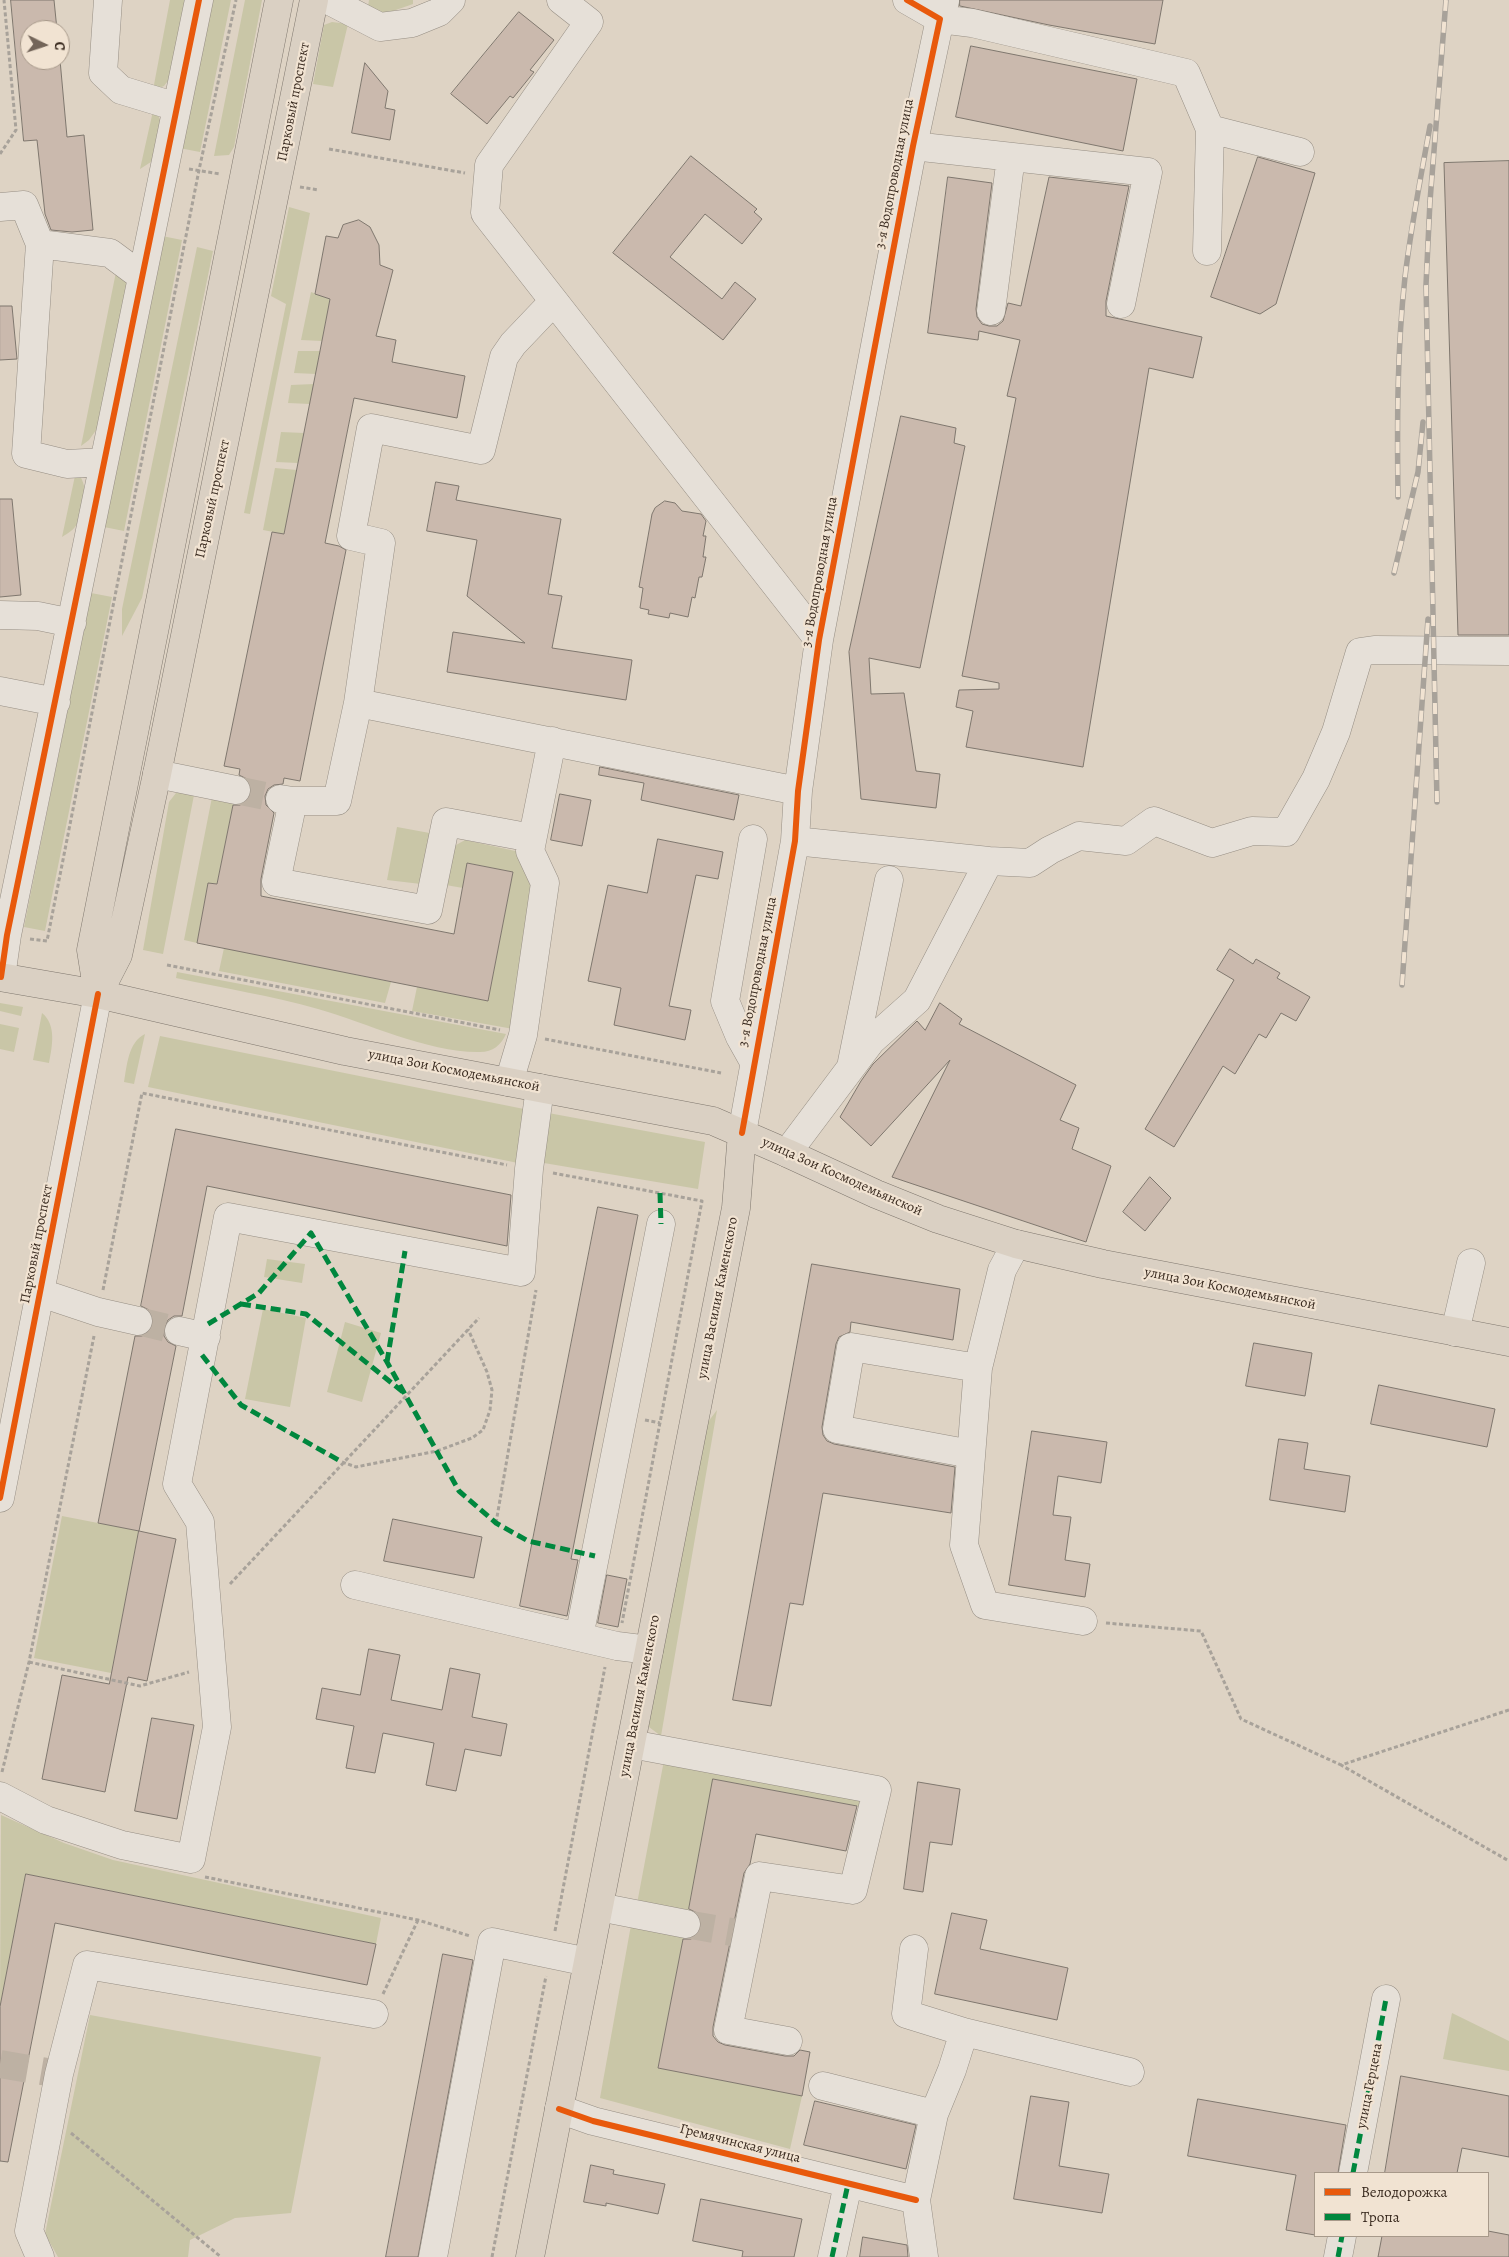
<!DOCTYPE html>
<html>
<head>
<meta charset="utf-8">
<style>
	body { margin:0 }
	#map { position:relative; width:1509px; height:2257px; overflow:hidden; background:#ded3c4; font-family:Alegreya,serif }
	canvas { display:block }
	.legend { position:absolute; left:1314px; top:2172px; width:175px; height:65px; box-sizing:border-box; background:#f1e3d2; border:1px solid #a7998a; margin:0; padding:6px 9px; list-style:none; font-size:15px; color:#392a1f }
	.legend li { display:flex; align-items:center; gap:10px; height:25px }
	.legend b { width:25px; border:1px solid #a7998a }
	.north { position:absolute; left:20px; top:20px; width:50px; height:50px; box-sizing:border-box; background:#f1e3d2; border:1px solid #a7998a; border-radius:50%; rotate:94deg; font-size:14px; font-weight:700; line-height:20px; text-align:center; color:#392a1f }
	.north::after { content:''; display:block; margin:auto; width:18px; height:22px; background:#736559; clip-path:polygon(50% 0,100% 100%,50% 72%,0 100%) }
</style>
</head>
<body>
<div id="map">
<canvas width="1509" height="2257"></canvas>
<ul class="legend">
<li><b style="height:6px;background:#e8590c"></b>Велодорожка</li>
<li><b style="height:6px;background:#00873e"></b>Тропа</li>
</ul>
<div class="north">С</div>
</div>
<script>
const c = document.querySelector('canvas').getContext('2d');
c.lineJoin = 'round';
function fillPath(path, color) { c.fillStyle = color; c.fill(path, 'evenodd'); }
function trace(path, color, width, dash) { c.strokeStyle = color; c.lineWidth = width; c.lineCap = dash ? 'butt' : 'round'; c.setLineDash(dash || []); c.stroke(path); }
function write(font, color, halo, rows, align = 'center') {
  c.font = font + ' Alegreya,serif'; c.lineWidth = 4.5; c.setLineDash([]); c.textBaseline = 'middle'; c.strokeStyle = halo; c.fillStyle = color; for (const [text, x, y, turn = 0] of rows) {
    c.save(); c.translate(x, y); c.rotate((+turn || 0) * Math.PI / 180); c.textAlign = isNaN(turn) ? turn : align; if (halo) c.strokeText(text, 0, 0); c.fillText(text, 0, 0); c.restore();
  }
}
fillPath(new Path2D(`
	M 170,0 L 187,0 L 171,77 L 164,86 L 153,90 Z
	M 209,0 L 231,0 L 200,152 L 179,148 Z
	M 245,0 L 262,0 L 234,147 L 229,155 L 214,156 Z
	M 369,0 L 413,0 L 413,4 L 373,18 L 367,13 Z
	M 332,22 L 348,24 L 333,87 L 313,84 L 324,25 Z
	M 153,111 C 168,118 157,147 154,160 L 140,169 Z
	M 289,207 L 310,213 L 250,514 L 244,513 L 286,304 L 271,296 Z
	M 162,236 L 182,240 L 124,531 L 104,527 Z
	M 197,247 L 213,251 L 142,598 L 122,636 L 122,609 Z
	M 117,267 L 125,274 L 128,287 L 99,426 L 89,440 L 81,446 Z
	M 311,292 L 330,299 L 322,341 L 301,340 Z
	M 298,351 L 320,351 L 316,374 L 294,373 Z
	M 314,384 L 310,404 L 288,403 L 291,385 Z
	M 281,432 L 304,433 L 298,463 L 276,462 Z
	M 275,468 L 297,470 L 284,534 L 263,530 Z
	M 76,471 C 89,484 87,508 77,524 C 74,530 68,533 62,537 Z
	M 91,593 L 112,597 L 45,931 L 24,927 Z
	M 195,790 L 163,954 L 143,950 L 169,802 L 176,793 Z
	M 213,792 L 235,795 L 217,884 L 208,883 L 197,943 L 184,940 Z
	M 397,827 L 435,834 L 421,884 L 387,880 Z
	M 465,840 L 529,854 L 543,884 L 519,1030 L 412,1011 L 417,987 L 488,1001 L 513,872 L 468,863 L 463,888 L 440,884 L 449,849 Z
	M 224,948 L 391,982 L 385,1003 L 219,971 Z
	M 177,972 L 506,1034 C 501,1045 493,1052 480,1052 C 429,1053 367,1023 318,1009 C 272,996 223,988 176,978 Z
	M 0,1003 L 23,1007 L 21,1016 L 0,1011 Z
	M 42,1013 C 57,1025 52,1047 49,1063 L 33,1060 Z
	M 0,1024 L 19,1028 L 14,1052 L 0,1049 Z
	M 145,1034 L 134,1084 L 124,1082 C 127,1066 128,1042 145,1034 Z
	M 160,1036 L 524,1109 L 518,1163 L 148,1087 Z
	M 543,1112 L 705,1142 L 698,1189 L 538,1162 Z
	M 267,1259 L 305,1264 L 302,1283 L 264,1277 Z
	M 263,1309 L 306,1318 L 290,1407 L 245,1399 Z
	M 345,1322 L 381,1333 L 362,1402 L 327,1392 Z
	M 717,1410 L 661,1736 L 649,1727 L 646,1720 L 702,1430 Z
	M 62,1516 L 139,1531 L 111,1673 L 34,1658 Z
	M 665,1755 L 864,1795 L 863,1807 L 714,1779 L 687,1918 L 636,1909 Z
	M 1,1815 L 64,1843 L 113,1860 L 381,1918 L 376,1944 L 26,1874 L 0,2007 Z
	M 631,1925 L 684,1934 L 658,2068 L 802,2096 L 790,2149 L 600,2098 Z
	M 1452,2013 L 1509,2041 L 1509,2071 L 1443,2059 Z
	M 90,2015 L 321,2057 L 291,2213 L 235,2218 L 190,2240 L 188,2257 L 58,2257 L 45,2234 Z`), '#c9c6a7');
const building = new Path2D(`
	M 11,0 L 54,0 L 57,30 L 30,30 L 30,60 L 60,60 L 67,137 L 84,135 L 93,230 L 72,232 L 51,230 L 45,214 L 37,140 L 24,141 Z
	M 960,0 L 1163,0 L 1155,44 L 1049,25 L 960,6 Z
	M 519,12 L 554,40 L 530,70 L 534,72 L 513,98 L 510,96 L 487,124 L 451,94 Z
	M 971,46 L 1137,79 L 1123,151 L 956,117 Z
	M 365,63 L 388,91 L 385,108 L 395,110 L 390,140 L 352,133 Z
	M 691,156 L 757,209 L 754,212 L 762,219 L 742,244 L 705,214 L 670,257 L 722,299 L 735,282 L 756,299 L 723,340 L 613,253 Z
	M 1258,157 L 1315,173 L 1276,304 L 1260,314 L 1211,297 Z
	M 1509,161 L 1509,635 L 1458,635 L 1444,163 Z
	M 948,177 L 992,183 L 976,309 L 977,317 L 982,324 L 989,326 L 997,326 L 1003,321 L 1008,303 L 1021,306 L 1049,177 L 1129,186 L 1106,301 L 1106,316 L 1202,337 L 1193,378 L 1149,368 L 1083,767 L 966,747 L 973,711 L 956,707 L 959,690 L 999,689 L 999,683 L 962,676 L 1016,398 L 1007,396 L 1020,340 L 979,331 L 978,340 L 928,333 Z
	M 359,220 L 370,227 L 379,245 L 380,265 L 393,270 L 376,336 L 396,340 L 392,362 L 465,376 L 457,418 L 354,398 L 325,543 L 339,546 L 346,550 L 300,781 L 284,778 L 283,784 L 274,785 L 268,789 L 265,796 L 266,805 L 274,813 L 261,879 L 261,896 L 454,934 L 467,863 L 513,872 L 488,1001 L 197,943 L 208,883 L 217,884 L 233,805 L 240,805 L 247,801 L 251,793 L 251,786 L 247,779 L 239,775 L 240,769 L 224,766 L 272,532 L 284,534 L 320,351 L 330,299 L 315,294 L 326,236 L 338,238 L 343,225 Z
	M 0,306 L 12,306 L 17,359 L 0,360 Z
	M 901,416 L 956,428 L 954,443 L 965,446 L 920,668 L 869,658 L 871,694 L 904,693 L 916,771 L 940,774 L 936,808 L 861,799 L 849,652 Z
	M 436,482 L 459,486 L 456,500 L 561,519 L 548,594 L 562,596 L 552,648 L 632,660 L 626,700 L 447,672 L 453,632 L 525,643 L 467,596 L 477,540 L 427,531 Z
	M 0,499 L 12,499 L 21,595 L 0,597 Z
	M 665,501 L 675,503 L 682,511 L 701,514 L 706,521 L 703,536 L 706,536 L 703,557 L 706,557 L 702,577 L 699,577 L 695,598 L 692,597 L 688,617 L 670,613 L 669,618 L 648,614 L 649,610 L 640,608 L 643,588 L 639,587 L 652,514 L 655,508 Z
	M 600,767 L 739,795 L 734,820 L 641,800 L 644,783 L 599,775 Z
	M 560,794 L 591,800 L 582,846 L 551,840 Z
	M 658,839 L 723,852 L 718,879 L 696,875 L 669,1006 L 691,1010 L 685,1040 L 614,1025 L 621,988 L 588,981 L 608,885 L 647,893 Z
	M 1230,949 L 1253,964 L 1256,959 L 1280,973 L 1277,978 L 1310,997 L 1296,1021 L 1281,1013 L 1266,1038 L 1259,1034 L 1235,1074 L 1223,1066 L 1174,1147 L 1145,1129 L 1234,980 L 1217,970 Z
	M 940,1003 L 962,1019 L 959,1024 L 1076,1085 L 1060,1120 L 1079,1128 L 1072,1149 L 1111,1166 L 1086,1242 L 892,1177 L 950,1060 L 871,1146 L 840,1117 L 861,1081 L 873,1064 L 917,1021 L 925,1030 Z
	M 176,1129 L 511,1195 L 507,1246 L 207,1186 L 182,1316 L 174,1316 L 168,1320 L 164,1328 L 164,1336 L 168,1342 L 176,1346 L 139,1531 L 98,1523 L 135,1336 L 142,1336 L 149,1332 L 153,1324 L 153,1316 L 149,1310 L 141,1306 Z
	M 1150,1177 L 1171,1198 L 1145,1231 L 1123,1212 Z
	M 598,1207 L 638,1215 L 571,1559 L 578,1560 L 567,1616 L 520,1606 Z
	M 812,1264 L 960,1289 L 953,1340 L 851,1322 L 850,1332 L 839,1337 L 836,1344 L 822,1427 L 823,1435 L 827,1441 L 834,1444 L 955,1467 L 951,1513 L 823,1493 L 803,1605 L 790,1603 L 771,1706 L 733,1700 Z
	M 1254,1343 L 1312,1353 L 1305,1396 L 1246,1386 Z
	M 1379,1385 L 1495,1409 L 1487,1447 L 1371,1424 Z
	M 1032,1431 L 1107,1442 L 1101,1483 L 1058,1476 L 1053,1515 L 1071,1517 L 1065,1560 L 1090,1564 L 1085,1597 L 1009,1585 Z
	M 1279,1439 L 1308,1443 L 1304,1469 L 1350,1476 L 1345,1512 L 1270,1500 Z
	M 393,1519 L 482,1537 L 474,1578 L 384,1561 Z
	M 139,1531 L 176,1539 L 147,1681 L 128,1677 L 105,1792 L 42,1779 L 62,1675 L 109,1684 Z
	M 607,1575 L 627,1579 L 618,1627 L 598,1623 Z
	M 369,1649 L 400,1655 L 391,1700 L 442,1710 L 450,1668 L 480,1674 L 472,1717 L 507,1724 L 501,1756 L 465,1749 L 456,1791 L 426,1785 L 434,1743 L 383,1733 L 375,1773 L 346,1768 L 354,1726 L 316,1719 L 322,1688 L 360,1695 Z
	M 152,1718 L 194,1725 L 177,1819 L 135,1811 Z
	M 713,1779 L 857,1806 L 846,1851 L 756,1834 L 750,1864 L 744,1873 L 713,2027 L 713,2036 L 718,2042 L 725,2045 L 785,2056 L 794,2056 L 800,2050 L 810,2052 L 802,2096 L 658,2068 L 683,1939 L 691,1939 L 697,1935 L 701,1927 L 701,1918 L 697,1913 L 689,1909 Z
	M 918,1782 L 960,1789 L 952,1845 L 930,1842 L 923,1892 L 904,1889 Z
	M 26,1874 L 376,1944 L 367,1985 L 55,1923 L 8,2162 L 0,2161 L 0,2007 Z
	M 952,1913 L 987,1920 L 980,1949 L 1068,1968 L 1057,2020 L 935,1994 Z
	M 443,1954 L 473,1960 L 418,2257 L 386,2257 Z
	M 1401,2076 L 1509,2096 L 1509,2157 L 1462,2148 L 1457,2173 L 1385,2173 Z
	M 1031,2096 L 1069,2102 L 1059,2166 L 1109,2174 L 1102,2213 L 1014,2199 Z
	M 1198,2099 L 1346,2125 L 1338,2173 L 1315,2173 L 1315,2235 L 1286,2230 L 1296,2175 L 1188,2156 Z
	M 815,2101 L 916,2125 L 906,2169 L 804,2145 Z
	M 591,2165 L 614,2170 L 613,2174 L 665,2184 L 658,2214 L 606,2203 L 606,2206 L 584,2202 Z
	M 701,2199 L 802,2219 L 794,2257 L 742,2257 L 743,2251 L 693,2241 Z
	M 1488,2231 L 1509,2235 L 1509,2257 L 1378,2257 L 1382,2236 L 1488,2236 Z
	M 863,2237 L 907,2245 L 908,2257 L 860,2257 Z`);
fillPath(building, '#cab9ad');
trace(building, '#7f776e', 1);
trace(new Path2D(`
	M 236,790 L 280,799
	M 138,1321 L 179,1331
	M 686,1924 L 737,1933
	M 0,2064 L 59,2074`), '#bdb1a3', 28, [28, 14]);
const minor = new Path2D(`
	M 108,0 L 103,73 L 121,90 L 177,107
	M 328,0 L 380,27 L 412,23 L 439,12 L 451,0
	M 561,0 L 589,22 L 489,165 L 485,213 L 819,640
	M 945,1 L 940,19 L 972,23 L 1186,73 L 1210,129 L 1207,251
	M 1210,129 L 1300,152
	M 913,146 L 1148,172 L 1121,304
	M 0,207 L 24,205 L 40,244
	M 991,311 L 1011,157
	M 104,462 L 67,464 L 26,454 L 40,244 L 110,253 L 141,276
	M 0,615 L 38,616 L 72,623
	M 0,691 L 56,702
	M 358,703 L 381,543 L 351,536 L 371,428 L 481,450 L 504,357 L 513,344 L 553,302
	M 157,774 L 236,790
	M 280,799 L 293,801 L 337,801 L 358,703 L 798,791
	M 293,801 L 276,882 L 428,910 L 446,822 L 532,838
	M 753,839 L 725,1001 L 740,1037 L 754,1062
	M 795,841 L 989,861 L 1030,863 L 1050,850 L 1079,836 L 1126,841 L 1154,821 L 1212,843 L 1252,831 L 1286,832 L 1316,779 L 1336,732 L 1360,652 L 1374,650 L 1509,651
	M 1,977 L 7,935 L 199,0
	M 852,1062 L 889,880
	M 509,1082 L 523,1035 L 545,883 L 530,851 L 552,741
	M 742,1133 L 795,841 L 798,791 L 819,640 L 913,146 L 940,19 L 907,0
	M 787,1153 L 871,1041 L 917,1000 L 989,861
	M 1016,1244 L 1002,1270 L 978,1368 L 964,1545 L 985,1605 L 1083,1621
	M 41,1293 L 98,1312 L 138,1321
	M 179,1331 L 206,1337
	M 1455,1332 L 1471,1263
	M 971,1454 L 837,1429 L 851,1347 L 978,1368
	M 0,1498 L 98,994
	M 355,1585 L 617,1646 L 649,1650
	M 579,1637 L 661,1224
	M 631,1744 L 877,1790 L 853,1890 L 759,1876 L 728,2030 L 788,2041
	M 0,1796 L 46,1820 L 122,1845 L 191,1859 L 217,1727 L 200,1522 L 177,1484 L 228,1217 L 521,1272 L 529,1169 L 540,1088
	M 599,1907 L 686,1924
	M 914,1949 L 906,2014 L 964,2032
	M 823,2086 L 934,2114
	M 559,2109 L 593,2121 L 916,2200
	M 1353,2173 L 1386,1999
	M 40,2257 L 29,2231 L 59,2074 L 87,1965 L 374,2014
	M 433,2257 L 492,1942 L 588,1962
	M 832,2257 L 848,2184
	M 924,2257 L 916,2200 L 934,2114 L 952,2070 L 964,2032 L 1130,2072
	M 1338,2257 L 1342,2236`);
const major = new Path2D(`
	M 0,977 L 98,994 L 345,1051 L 713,1121 L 787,1153 L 876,1194 L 938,1219 L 1016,1244 L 1103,1264 L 1509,1342
	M 98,994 L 118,955 L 157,774 L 314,0
	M 98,994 L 91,950 L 279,0
	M 530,2257 L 736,1208 L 742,1133`);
trace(minor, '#968e84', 29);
trace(major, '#7f776e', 29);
trace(new Path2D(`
	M 329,149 L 465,173
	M 0,154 L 16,130 L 4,0
	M 189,169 L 220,174
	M 300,187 L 319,190
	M 30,939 L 47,941 L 199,170 L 236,0
	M 167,965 L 500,1030
	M 545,1039 L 721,1073
	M 553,1173 L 702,1201 L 622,1623
	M 103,1290 L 142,1093 L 507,1165
	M 645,1420 L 660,1423
	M 342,1462 L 356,1467 L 437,1451 L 472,1438 L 483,1430 L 490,1410 L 492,1390 L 487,1372 L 468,1329
	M 496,1523 L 536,1290
	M 230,1584 L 479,1318
	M 1106,1623 L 1201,1631 L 1241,1719 L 1341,1765
	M 29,1662 L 140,1686 L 189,1672
	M 1509,1710 L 1341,1765 L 1509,1861
	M 2,1772 L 29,1662 L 94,1336
	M 205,1877 L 418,1920 L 470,1936
	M 555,1931 L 605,1667
	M 383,1994 L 418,1920
	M 71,2133 L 221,2257
	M 492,2257 L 546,1976`), '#a8a29a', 3, [4, 2.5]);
trace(minor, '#e6e0d8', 28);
trace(major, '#dad0c3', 28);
const rail = new Path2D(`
	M 1398,497 C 1397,423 1397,350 1405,277 C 1411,226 1421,176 1430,126
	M 1394,573 L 1418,472 L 1423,422
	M 1437,802 L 1426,285 L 1430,201 L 1446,0
	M 1402,985 L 1428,619`);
trace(rail, '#a8a29a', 5.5);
trace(rail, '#f1e3d2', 4, [11]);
trace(new Path2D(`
	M 660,1193 L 661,1224
	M 241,1304 L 306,1314 L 403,1392
	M 208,1324 L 259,1293 L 311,1233 L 387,1362 L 459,1491 L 496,1523 L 528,1541 L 595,1556
	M 202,1355 L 241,1405 L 342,1462
	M 387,1362 L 405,1251
	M 1353,2173 L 1386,1999
	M 832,2257 L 848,2184
	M 1338,2257 L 1342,2236`), '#00873e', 5, [10, 5]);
trace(new Path2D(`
	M 1,977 L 7,935 L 199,0
	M 742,1133 L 795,841 L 798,791 L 819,640 L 913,146 L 940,19 L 907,0
	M 0,1498 L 98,994
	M 559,2109 L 593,2121 L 916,2200`), '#e8590c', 6);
write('14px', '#392a1f', '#f1e3d2', [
	["Парковый проспект",294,102,-79],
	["3-я Водопроводная улица",895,174,-79],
	["Парковый проспект",213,499,-78],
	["3-я Водопроводная улица",820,572,-80],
	["3-я Водопроводная улица",758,972,-79],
	["улица Зои Космодемьянской",454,1071,11],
	["улица Зои Космодемьянской",842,1177,24],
	["Парковый проспект",37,1244,-79],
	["улица Зои Космодемьянской",1230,1289,11],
	["улица Василия Каменского",718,1298,-79],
	["улица Василия Каменского",640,1696,-79],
	["улица Герцена",1370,2086,-79],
	["Гремячинская улица",740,2144,14]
]);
</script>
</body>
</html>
